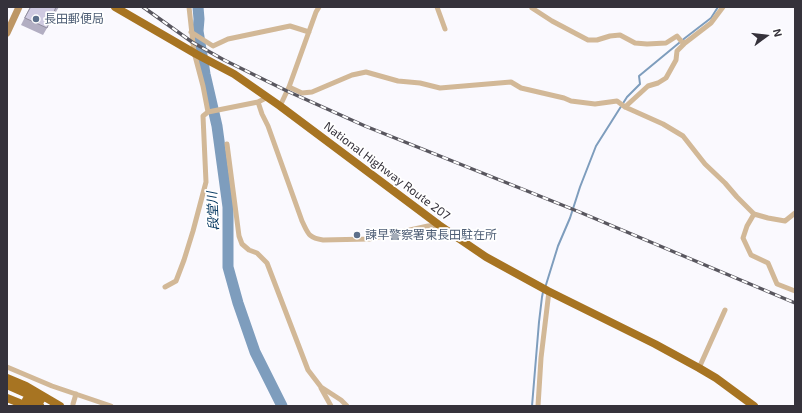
<!DOCTYPE html>
<html>
<head>
<meta charset="utf-8">
<style>
	body { margin:0 }
	#map { position:relative; width:802px; height:413px; overflow:hidden; background:#faf9fe; font-family:"Exo 2",sans-serif }
	canvas { display:block }
	.frame { position:absolute; inset:0; border:8px solid #35323b; pointer-events:none }
	.north { position:absolute; left:746px; top:16px; width:40px; height:40px; -webkit-text-stroke:3px #fff; paint-order:stroke; rotate:75deg; font-size:11px; font-weight:700; line-height:16px; text-align:center; color:#35323b }
	.north::after { content:''; display:block; margin:auto; width:14px; height:18px; background:#35323b; clip-path:polygon(50% 0,100% 100%,50% 72%,0 100%) }
</style>
</head>
<body>
<div id="map">
<canvas width="802" height="413"></canvas>
<div class="frame"></div>
<div class="north">N</div>
</div>
<script>
const c = document.querySelector('canvas').getContext('2d');
c.lineJoin = 'round';
function trace(path, color, width, dash) { c.strokeStyle = color; c.lineWidth = width; c.lineCap = dash ? 'butt' : 'round'; c.setLineDash(dash || []); c.stroke(path); }
function fillPath(path, color) { c.fillStyle = color; c.fill(path, 'evenodd'); }
function write(font, color, halo, rows, align = 'center') {
  c.font = font + ' "Exo 2","Noto Sans JP",sans-serif'; c.lineWidth = 3.5; c.setLineDash([]); c.textBaseline = 'middle'; c.strokeStyle = halo; c.fillStyle = color; for (const [text, x, y, turn = 0] of rows) {
    c.save(); c.translate(x, y); c.rotate((+turn || 0) * Math.PI / 180); c.textAlign = isNaN(turn) ? turn : align; if (halo) c.strokeText(text, 0, 0); c.fillText(text, 0, 0); c.restore();
  }
}
trace(new Path2D(`
	M 545,288 L 558,246 L 570,218 L 580,187 L 596,146 L 627,97 L 640,84 L 639,76 L 685,38 L 711,18 L 718,7
	M 532,406 L 539,322 L 542,297 L 543,292`), '#7e9dbd', 2);
trace(new Path2D(`
	M 198,7 L 199,19 L 198,31 L 205,74 L 217,126 L 228,207 L 228,267 L 238,303 L 255,352 L 282,406`), '#7e9dbd', 11);
trace(new Path2D(`
	M 189,7 L 194,52 L 203,86 L 208,112
	M 437,7 L 445,29
	M 532,8 L 552,21 L 588,40 L 597,40 L 610,36 L 620,35 L 635,43 L 647,44 L 666,43 L 677,36 L 682,42 L 685,43
	M 191,32 L 213,46 L 228,39 L 290,26 L 309,32
	M 289,87 L 302,93 L 312,92 L 352,75 L 366,72 L 398,81 L 420,83 L 440,88 L 511,82 L 521,88 L 564,98 L 571,101 L 595,104 L 617,101 L 625,107 L 663,124 L 683,136 L 705,164 L 725,183 L 737,197 L 754,214 L 768,218 L 785,221 L 795,213
	M 258,102 L 262,114 L 268,126 L 302,221 C 308,233 308,238 323,240 L 369,239 L 428,226 L 439,225
	M 280,106 L 289,87 L 316,12 L 319,7
	M 625,107 L 648,86 L 658,83 L 666,78 L 676,60 L 677,51 L 685,43 L 711,23 L 723,7
	M 227,144 L 239,236 L 242,244 L 249,250 L 257,253 L 267,263 L 308,370 L 321,387 L 341,400 L 347,406
	M 754,214 L 747,226 L 743,238 L 751,255 L 768,263 L 777,284 L 795,291
	M 165,287 L 176,281 L 184,260 L 193,231 L 206,182 L 203,116 L 208,112 L 258,102 L 268,97
	M 7,367 L 52,386 L 111,406
	M 699,368 L 725,310
	M 321,388 L 331,406
	M 73,404 L 76,394
	M 538,406 L 541,358 L 549,291`), '#d2b897', 5);
trace(new Path2D(`
	M 7,33 L 19,7`), '#bd9665', 7);
trace(new Path2D(`
	M 115,7 L 196,54 L 234,74 L 280,106 L 439,225 L 486,257 L 548,291 L 655,344 L 699,368 L 716,378 L 754,406
	M 7,378 L 26,386 L 60,406
	M 7,385 L 41,400
	M 7,398 L 27,406
	M 26,400 L 40,406`), '#a77422', 8);
const rail = new Path2D(`
	M 143,7 L 192,42 L 224,60 L 287,91 L 365,126 L 577,211 L 795,303`);
trace(rail, '#59575f', 3.5);
trace(rail, '#fff', 2, [6]);
fillPath(new Path2D(`
	M 30,7 L 59,7 L 54,15 L 53,14 L 47,28 L 43,35 L 21,25 Z`), '#b2aec2');
const building = new Path2D(`
	M 31,7 L 56,7 L 47,28 L 25,18 Z`);
fillPath(building, '#cfcae1');
trace(building, '#918d9e', 1);
for (const [x, y, r, color] of [
	[36,19,4,"#5c6f8a"],
	[357,235,4,"#5c6f8a"]
]) { const dot = new Path2D(); dot.arc(x, y, r, 0, 2 * Math.PI); c.fillStyle = color; c.fill(dot); trace(dot, '#fff', 1.5); }
write('12px', '#4e5e75', '#fff', [
	["長田郵便局",44,19],
	["諫早警察署東長田駐在所",365,235]
], 'left');
write('12px', '#35323b', '#fff', [
	["National Highway Route 207",387,171,37]
]);
write('italic 13px', '#01355e', '#fff', [
	["段堂川",213,211,-93]
]);
</script>
</body>
</html>
